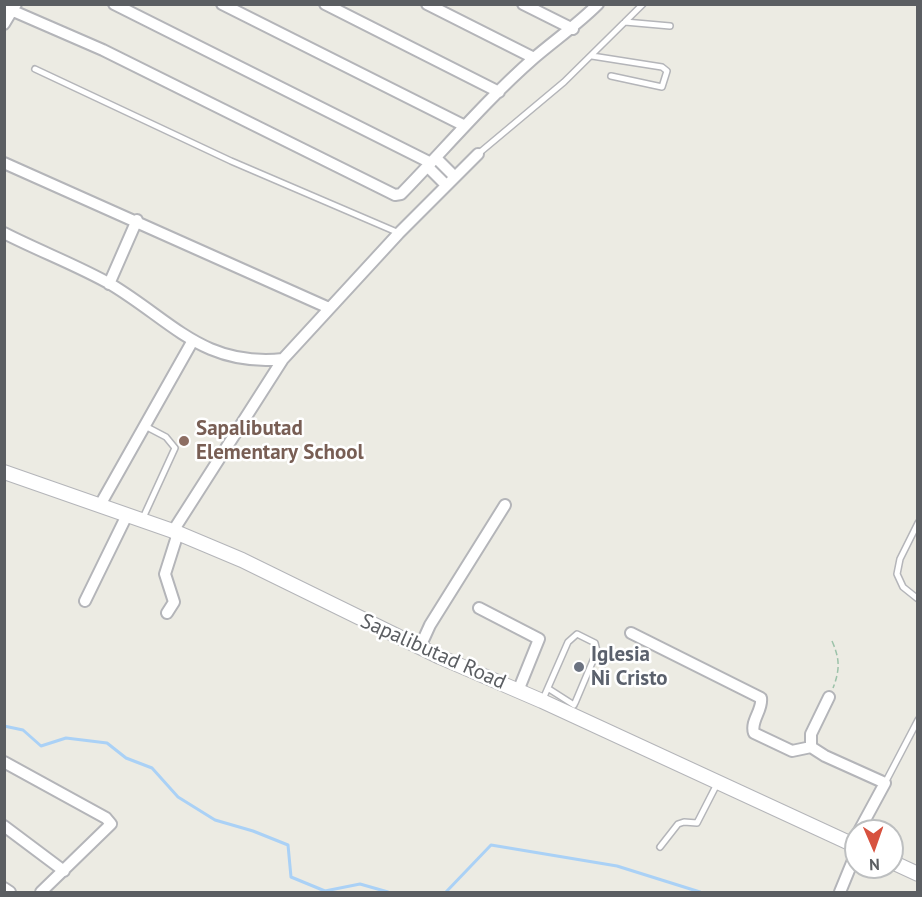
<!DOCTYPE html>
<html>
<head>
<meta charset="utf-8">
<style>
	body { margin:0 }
	#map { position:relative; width:922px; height:897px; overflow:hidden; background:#ecebe3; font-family:"PT Sans",sans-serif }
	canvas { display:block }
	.frame { position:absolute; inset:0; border:6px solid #5b5e62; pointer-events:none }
	.north { position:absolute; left:844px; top:819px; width:60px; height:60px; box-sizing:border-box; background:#fff; border:2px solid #bdbfc0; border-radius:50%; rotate:178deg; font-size:16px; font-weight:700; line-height:24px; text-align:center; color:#5b5e62 }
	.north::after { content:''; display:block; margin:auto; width:21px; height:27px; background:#d7523f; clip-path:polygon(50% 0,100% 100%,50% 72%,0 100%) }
</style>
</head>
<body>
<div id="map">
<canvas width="922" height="897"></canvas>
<div class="frame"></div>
<div class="north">N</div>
</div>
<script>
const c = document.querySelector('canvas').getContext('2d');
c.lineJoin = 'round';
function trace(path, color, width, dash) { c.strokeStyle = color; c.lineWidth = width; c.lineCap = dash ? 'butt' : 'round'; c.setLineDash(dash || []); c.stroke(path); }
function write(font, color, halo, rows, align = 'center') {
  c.font = font + ' "PT Sans",sans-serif'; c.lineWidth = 5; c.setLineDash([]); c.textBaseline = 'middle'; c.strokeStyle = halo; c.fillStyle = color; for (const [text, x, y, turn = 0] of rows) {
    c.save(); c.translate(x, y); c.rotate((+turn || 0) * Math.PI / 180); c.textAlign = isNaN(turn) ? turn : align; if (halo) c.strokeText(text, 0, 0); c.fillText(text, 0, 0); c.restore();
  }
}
trace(new Path2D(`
	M 4,726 L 23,730 L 41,746 L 66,738 L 107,743 L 126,758 L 152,768 L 178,797 L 215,820 L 253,831 L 288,845 L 291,877 L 325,891 L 360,884 L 388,892
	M 446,892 L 491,845 L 617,866 L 700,892`), '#aad1f6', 3);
const service = new Path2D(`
	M 625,22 L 670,26
	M 592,56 L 662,67 L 667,71 L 662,87 L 611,76
	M 35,69 L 231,161 L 399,233
	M 478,154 L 564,82 L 643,4
	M 142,520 L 175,448 L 166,437 L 145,426
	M 918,523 L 900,559 L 897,574 L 903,587 L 918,599
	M 549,689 L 574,705
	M 543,699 L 568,642 L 577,634 L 595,643 L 597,651 L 575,703
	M 885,783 L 918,720
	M 660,847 L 678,824 L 684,822 L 697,823 L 717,784`);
const minor = new Path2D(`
	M 114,4 L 431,163
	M 222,4 L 465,126
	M 325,4 L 499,92
	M 427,4 L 534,58
	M 523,4 L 573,29
	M 4,7 L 103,50 L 395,195 L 401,194 C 445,149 486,100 534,58 C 555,40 578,24 598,4
	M 4,24 L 16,4
	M 436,158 L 454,176
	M 4,163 L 329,308
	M 428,167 L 446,185
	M 4,233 C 39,251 79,266 112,285 C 173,322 204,367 283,359
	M 109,284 L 137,220
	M 100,505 L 192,342
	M 173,531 L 283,359 L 399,233 L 478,154
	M 85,601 L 127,515
	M 479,608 L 539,639 L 518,691
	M 167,613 L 174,602 L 165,574 L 178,533
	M 631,633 L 761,698 C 763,710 750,721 754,733 L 792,751 L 811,747
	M 420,647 L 430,625 L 505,505
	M 829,697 L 811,734 L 811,747 L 825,756 L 885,783 L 859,831
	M 4,762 L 106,818 L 111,824 L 41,892
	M 4,826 L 64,871
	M 4,888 L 10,892
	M 840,892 L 856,853`);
const tertiary = new Path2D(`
	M 4,472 L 173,531 L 242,560 L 440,657 L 542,701 L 856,846
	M 892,862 L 918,874`);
trace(service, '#b4b5b9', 8);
trace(minor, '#b4b5b9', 14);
trace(tertiary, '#b4b5b9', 16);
trace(new Path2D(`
	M 832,641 C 840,659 840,670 833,688`), '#9cc2a9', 1.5, [6, 3]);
trace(service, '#fff', 5);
trace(minor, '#fff', 10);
trace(tertiary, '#fff', 14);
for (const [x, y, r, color] of [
	[184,441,6,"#8d6e63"],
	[579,667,6,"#6b7280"]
]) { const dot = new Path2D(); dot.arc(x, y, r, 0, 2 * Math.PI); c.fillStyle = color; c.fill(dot); trace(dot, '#fff', 2); }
write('bold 21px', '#785e54', '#fff', [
	["Sapalibutad",196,429],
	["Elementary School",196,453]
], 'left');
write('21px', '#5b5e62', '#fff', [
	["Sapalibutad Road",433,652,24]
]);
write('bold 21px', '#5b616d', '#fff', [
	["Iglesia",591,655],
	["Ni Cristo",591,679]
], 'left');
</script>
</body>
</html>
